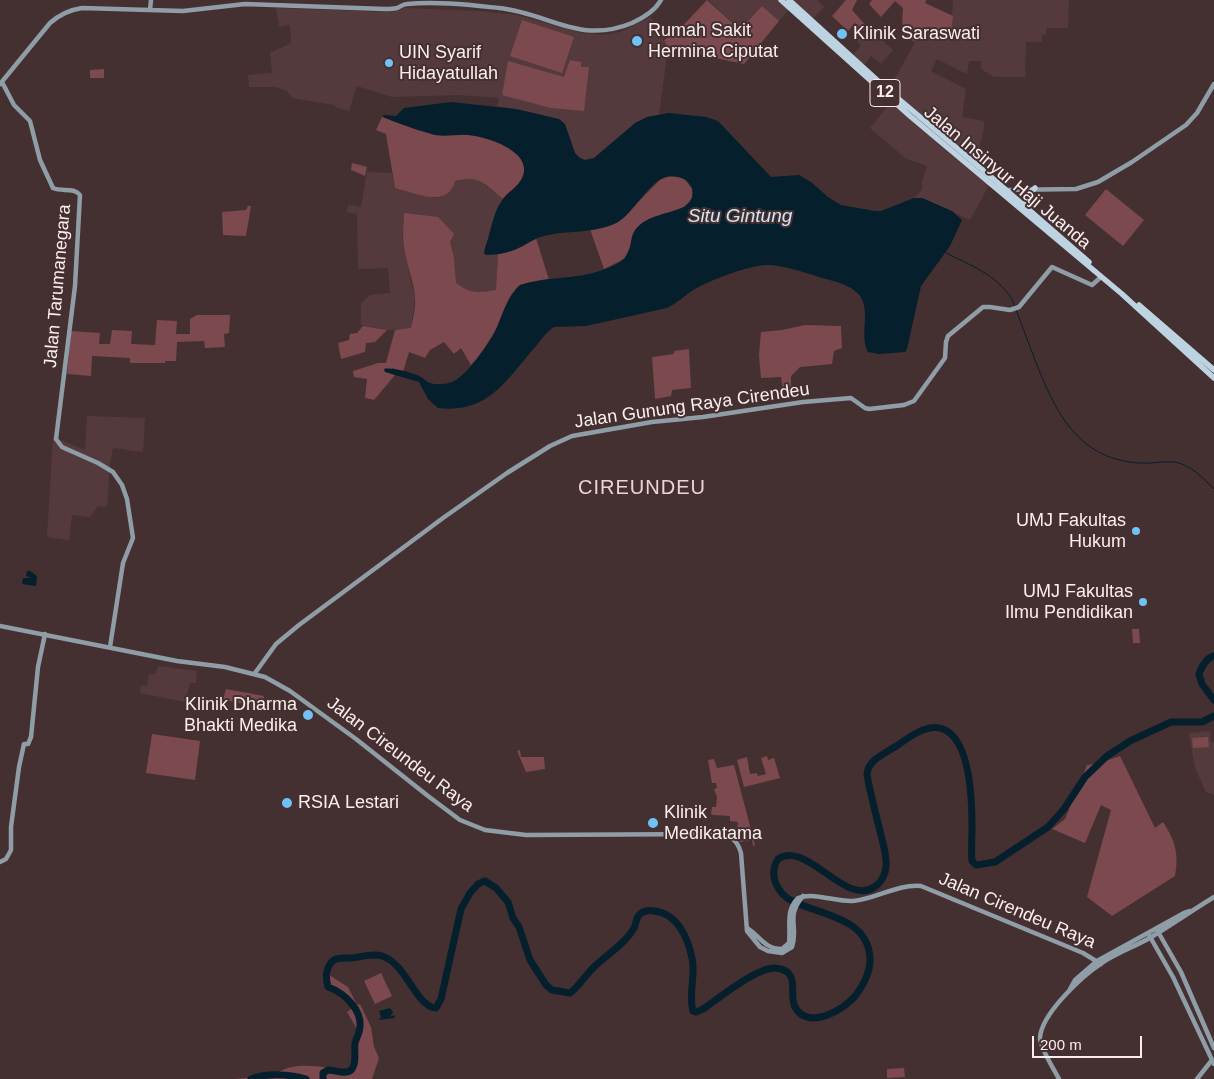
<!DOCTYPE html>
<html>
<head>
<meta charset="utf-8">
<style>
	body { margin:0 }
	#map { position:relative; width:1214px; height:1079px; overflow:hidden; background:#453031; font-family:Arial,sans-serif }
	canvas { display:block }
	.scale { position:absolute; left:1032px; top:1036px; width:110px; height:22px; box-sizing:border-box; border:2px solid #fbedee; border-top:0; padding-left:6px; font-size:15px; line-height:18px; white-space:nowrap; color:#fbedee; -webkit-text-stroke:4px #453031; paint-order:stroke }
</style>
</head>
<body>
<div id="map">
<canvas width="1214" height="1079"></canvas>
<div class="scale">200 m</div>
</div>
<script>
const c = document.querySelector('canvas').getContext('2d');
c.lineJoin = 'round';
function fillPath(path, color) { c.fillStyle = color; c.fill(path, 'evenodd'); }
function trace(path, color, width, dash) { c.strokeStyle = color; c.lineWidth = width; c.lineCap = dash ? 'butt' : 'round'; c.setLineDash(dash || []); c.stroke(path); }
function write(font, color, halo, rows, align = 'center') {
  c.font = font + ' Arial,sans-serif'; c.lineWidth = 4; c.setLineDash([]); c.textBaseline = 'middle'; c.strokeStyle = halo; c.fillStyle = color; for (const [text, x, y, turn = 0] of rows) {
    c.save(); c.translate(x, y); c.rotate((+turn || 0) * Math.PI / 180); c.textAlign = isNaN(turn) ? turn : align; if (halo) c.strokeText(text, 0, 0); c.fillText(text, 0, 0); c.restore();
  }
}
fillPath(new Path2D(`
	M 709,0 L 817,0 L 824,7 L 807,25 L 789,9 L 779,21 L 762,6 L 740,31 Z
	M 953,0 L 1069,0 L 1068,28 L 1047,28 L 1046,34 L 1042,35 L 1042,42 L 1026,42 L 1025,77 L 994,77 L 981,69 L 981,61 L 969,61 L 967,74 L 937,59 L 931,71 L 966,89 L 962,117 L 984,121 L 984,129 L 978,152 L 999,167 L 970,220 L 922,198 L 914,198 L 922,190 L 922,181 L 927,166 L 905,158 L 870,128 L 891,102 L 885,96 L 918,37 L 951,33 Z
	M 276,8 L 390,12 L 401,10 L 404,8 L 478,11 L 517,15 L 581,33 L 604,35 L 620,32 L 651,17 L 668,48 L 659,115 L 647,117 L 636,123 L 594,158 L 585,160 L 580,158 L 575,153 L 562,121 L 535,113 L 497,106 L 499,98 L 458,95 L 392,97 L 357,86 L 349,111 L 337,108 L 334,105 L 292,98 L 287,91 L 276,87 L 249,87 L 248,75 L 272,73 L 270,53 L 291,43 L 290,25 L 279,27 Z
	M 868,28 L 893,50 L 881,64 L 871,56 L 864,65 L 853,54 L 861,46 L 857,41 Z
	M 367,172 L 392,173 L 395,188 L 437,198 L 455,181 L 469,178 L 479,180 L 503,199 L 499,206 L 484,253 L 486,255 L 498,254 L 496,290 L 477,293 L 467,292 L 456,283 L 454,257 L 450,242 L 402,231 L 404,251 L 415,298 L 411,329 L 387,330 L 361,325 L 361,303 L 370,295 L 390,293 L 388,268 L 358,269 L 357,214 L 347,212 L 348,205 L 361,207 Z
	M 87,416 L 145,418 L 143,452 L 113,448 L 110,464 L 107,507 L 98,506 L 90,517 L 72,515 L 69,540 L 47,537 L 53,437 L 85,450 Z
	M 158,666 L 197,671 L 196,683 L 190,683 L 185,702 L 140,693 L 141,686 L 147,686 L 149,674 L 156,674 Z
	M 1210,731 L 1211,742 L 1214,742 L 1214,795 L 1206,792 L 1195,768 L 1189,733 Z`), '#553a3d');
fillPath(new Path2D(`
	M 707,0 L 740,30 L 762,6 L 779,21 L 744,64 L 668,48 L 664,40 L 675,34 Z
	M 846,0 L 857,0 L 852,10 L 868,28 L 864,31 L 855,23 L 848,31 L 832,16 Z
	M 872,0 L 926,0 L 925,3 L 953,16 L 951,34 L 918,37 L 915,42 C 900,33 902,24 903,8 L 895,1 L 881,17 L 869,4 Z
	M 522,20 L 574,37 L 562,73 L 510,56 Z
	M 570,60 L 581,62 L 581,67 L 589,67 L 584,111 L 551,108 L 502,95 L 508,61 L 564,77 Z
	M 104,69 L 104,78 L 90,78 L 90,70 Z
	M 382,117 C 397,122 414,130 430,133 C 445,136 461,133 476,136 C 495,140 539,156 520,183 C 516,190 509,195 503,199 C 484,184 481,175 455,181 C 448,209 415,193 395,188 L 386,134 L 376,130 Z
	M 352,163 L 367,167 L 365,176 L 351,170 Z
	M 669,176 L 684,178 L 692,189 L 692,200 L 684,207 L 645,221 L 635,230 L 631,245 L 624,259 L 604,269 L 590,229 L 617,223 L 660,180 Z
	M 1106,189 L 1144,220 L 1123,246 L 1085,215 Z
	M 248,206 L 251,206 L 246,236 L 223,235 L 222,212 L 246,210 Z
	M 404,213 L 438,217 L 454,234 L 450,242 L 454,257 L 456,283 C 471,294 477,293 496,290 L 498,254 C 513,251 523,244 536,238 L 549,280 C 540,282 526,281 519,286 C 507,295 502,318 495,331 C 488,343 480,355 471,365 L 461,348 L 454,354 L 444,342 L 430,350 L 425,358 L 409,352 L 403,372 L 392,368 L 391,373 L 395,375 L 374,400 L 365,398 L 367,379 L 354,377 L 353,371 L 378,363 L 386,363 L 395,330 L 411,328 C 413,318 416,308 415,297 C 414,281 406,264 404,247 C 402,235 404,225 404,213 Z
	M 197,315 L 230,315 L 229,333 L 224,334 L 225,347 L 205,348 L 204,341 L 177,342 L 176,361 L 165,361 L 165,363 L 130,363 L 130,358 L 92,356 L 91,376 L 67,374 L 71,331 L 100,333 L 99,344 L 110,344 L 112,330 L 132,331 L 131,344 L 155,345 L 157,320 L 177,321 L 176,334 L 190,334 L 190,319 Z
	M 805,325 L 841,326 L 842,348 L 834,351 L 832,364 L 800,367 L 791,376 L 791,391 L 783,391 L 781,377 L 761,378 L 759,355 L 761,332 L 782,330 Z
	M 363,326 L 387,330 L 375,342 L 366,343 L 365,352 L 341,359 L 338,343 L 349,340 L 350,334 L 357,333 Z
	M 689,349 L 691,388 L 672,390 L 671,396 L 655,399 L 652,357 L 674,354 L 674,351 Z
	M 1132,629 L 1139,629 L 1140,643 L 1133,643 Z
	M 226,689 L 264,696 L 262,712 L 251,710 L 251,705 L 223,700 Z
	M 152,734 L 200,741 L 195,780 L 146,773 Z
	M 1208,737 L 1209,747 L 1193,748 L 1192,738 Z
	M 520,750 L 521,757 L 544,757 L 545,769 L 526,772 L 517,751 Z
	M 767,756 L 768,760 L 774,758 L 780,778 L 744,787 L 737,760 L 747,757 L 750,774 L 757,773 L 758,776 L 766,774 L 761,758 Z
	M 1120,756 L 1155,828 L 1163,822 C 1175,841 1179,853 1175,876 L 1112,916 L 1087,897 L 1111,810 L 1101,805 L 1085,843 L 1052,829 L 1065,819 L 1087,765 L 1100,763 Z
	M 714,759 L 717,768 L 734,765 L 755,845 L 753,846 L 752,840 L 740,842 L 736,837 L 738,822 L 730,821 L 730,816 L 713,815 L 711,814 L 712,807 L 716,807 L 717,797 L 714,789 L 717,788 L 716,783 L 712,783 L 708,760 Z
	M 326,973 L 348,987 L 357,1005 L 360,1004 L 371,1027 L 374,1047 L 379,1058 L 372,1079 L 234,1079 L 275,1076 C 290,1058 329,1069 349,1070 L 357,1029 L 347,1012 L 354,1007 L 338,991 L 328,987 Z
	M 381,973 L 392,996 L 375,1004 L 364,981 Z
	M 904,1068 L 905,1077 L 887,1078 L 887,1069 Z`), '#7c494e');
fillPath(new Path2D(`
	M 451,102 L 516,109 L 559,119 L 565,124 L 575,153 L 580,158 L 585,160 L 594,158 L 635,123 L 647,117 L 669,113 L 706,117 L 718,121 L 771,177 L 799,175 L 811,182 L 828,197 L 841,205 L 875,211 L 881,211 L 914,198 L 922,198 L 952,211 L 962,220 L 950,246 L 921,286 L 907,349 L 905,352 L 879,354 L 868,352 C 859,335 871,312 860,296 C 851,284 832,281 819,277 C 803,272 784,265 767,265 C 750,265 710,280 695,289 C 685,295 678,303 667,308 L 586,326 L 554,327 C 547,331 541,340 536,346 C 506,380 489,414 438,408 L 428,399 L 419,382 L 385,372 L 384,369 C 390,367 415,373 421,377 C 424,378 426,382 430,383 C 436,385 444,384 449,383 C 465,380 492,340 498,325 C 503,312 509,295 520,285 C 554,274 586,282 620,262 C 634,253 628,238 636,229 C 647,215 669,214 684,207 C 704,193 687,172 666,177 C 649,181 633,215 616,223 C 594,234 566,230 544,236 C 536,238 530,242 523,246 C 512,252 499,255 486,255 L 484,253 L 485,248 C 490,235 493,213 501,202 C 508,190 521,187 524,172 C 527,149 487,137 469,135 C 458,134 446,137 435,135 C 427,133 387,120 382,116 L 385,115 L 396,116 L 404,108 Z
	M 27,571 L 30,571 L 37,576 L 36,586 L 22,584 L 23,578 L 31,578 L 26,576 Z
	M 390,1008 L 393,1012 L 390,1017 L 394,1015 L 395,1018 L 379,1020 L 381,1017 L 379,1011 Z`), '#051f2d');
trace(new Path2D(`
	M 946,253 C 972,266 995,274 1012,299 C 1020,319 1027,340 1035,360 C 1055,411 1077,459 1139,463 C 1151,464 1162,461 1174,462 C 1190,464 1203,478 1214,489`), '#051f2d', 1);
trace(new Path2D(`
	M 1214,656 C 1206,658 1202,666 1199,674 L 1202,684 L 1214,700
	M 251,1079 C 266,1073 291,1074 306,1079
	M 323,1079 L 323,1073 L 328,1070 C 335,1070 346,1075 351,1070 C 357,1064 354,1051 355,1043 C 356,1039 358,1036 359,1032 C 365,1012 345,993 328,987 C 326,979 325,972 330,964 C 334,957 343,958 351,958 C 361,957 372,953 382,956 C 406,963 416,1007 436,1008 L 441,999 L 461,909 L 470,893 L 478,884 L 485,881 L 496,888 L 508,902 L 513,918 L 519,927 L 530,960 L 546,985 L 552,990 L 570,993 C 579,986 585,976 593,968 C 606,955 625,944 634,928 C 637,923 635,918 640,914 C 644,911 649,910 654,911 C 677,913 688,938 692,958 C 696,976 688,994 693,1011 L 696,1012 L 703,1009 C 718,999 757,967 775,968 C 802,970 788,994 795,1007 C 808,1031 844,1010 856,995 C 864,984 870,973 870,960 C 870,919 823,915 794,902 C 777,894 768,875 778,859 C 808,839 847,911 877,885 C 892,872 885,852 881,835 C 876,815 871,796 867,775 C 867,760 886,753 898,745 C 909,737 928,723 943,729 C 971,740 972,802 972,827 C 972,839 971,850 972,861 L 976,865 L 995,862 L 1048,827 L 1064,809 L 1085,777 L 1107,756 L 1130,741 L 1171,722 L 1202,722 L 1214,716`), '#051f2d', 7);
trace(new Path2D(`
	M 150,10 L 151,0
	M 2,82 L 14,105 L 30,121 L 40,160 L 53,188 C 62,192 74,187 80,195 L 75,286 L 56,439 L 62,447 L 98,463 L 113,472 L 122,485 L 127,499 L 133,538 L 123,563 L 110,647
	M 0,84 L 50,23 C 60,14 69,10 82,8 L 183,11 L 245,4 L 385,9 C 389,9 393,9 397,8 C 400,7 403,4 407,4 C 436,1 470,5 499,8 C 549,13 579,45 632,23 C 643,18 655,11 661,0
	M 1005,190 L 1076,189 L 1098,182 L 1132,162 L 1186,125 L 1197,113 L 1214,84
	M 0,626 L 177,661 L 225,667 L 265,677 L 290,691 L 356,739 L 428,796 L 460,820 L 485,830 L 526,835 L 716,834 C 730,835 737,839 741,853 L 747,931 L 760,947 L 768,951 L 782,953 L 792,947 C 799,927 785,917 803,896
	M 255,673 L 276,644 L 299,625 L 443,518 L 507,473 L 550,446 L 572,436 L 652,422 L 703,417 L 803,402 L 851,398 L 865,408 L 869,409 L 904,405 L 914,401 L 945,358 L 946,342 L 948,336 L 983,307 L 990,307 L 1010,310 L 1019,307 L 1052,267 L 1092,285 L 1101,277
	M 0,862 L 6,859 L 11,850 L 11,827 L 19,767 L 24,744 L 28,744 L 31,737 L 38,667 L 45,634
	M 747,928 C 760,936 764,949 782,949 L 789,943 C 791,926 785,911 798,898 C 815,892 835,902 853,901 C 877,899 896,884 921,886 L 1083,953 L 1101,964
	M 1157,930 L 1181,972 L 1214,1048
	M 1149,935 L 1173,977 L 1214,1064
	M 1070,989 L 1075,980 L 1097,961 L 1184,913 L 1190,911
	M 1059,1079 C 1054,1069 1040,1048 1040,1038 C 1041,1014 1083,975 1102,963 C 1118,952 1137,946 1153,936 C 1174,923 1193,910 1214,897
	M 1197,1079 L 1212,1060`), '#8f9da7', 4.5);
trace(new Path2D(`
	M 781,0 L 910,116 L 1122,294 L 1214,378
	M 789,0 L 888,90 L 997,182 L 1089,262
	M 1026,207 L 1026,196 L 1035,188
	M 1139,305 L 1214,370`), '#bed3e2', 5.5);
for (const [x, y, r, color] of [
	[842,34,6,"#71c1f5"],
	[637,41,6,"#71c1f5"],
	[389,63,5,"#71c1f5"],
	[1136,531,5,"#71c1f5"],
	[1143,602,5,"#71c1f5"],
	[308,715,6,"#71c1f5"],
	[287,803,6,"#71c1f5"],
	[653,823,6,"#71c1f5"]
]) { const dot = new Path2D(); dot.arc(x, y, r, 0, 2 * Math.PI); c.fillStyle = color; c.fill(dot); trace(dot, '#453031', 2); }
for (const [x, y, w] of [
	[885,93,30]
]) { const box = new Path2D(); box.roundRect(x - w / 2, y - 13.5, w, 27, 4); c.fillStyle = '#453031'; c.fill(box); trace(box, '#fbedee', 1); }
write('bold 16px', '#fbedee', null, [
	["12",885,93]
]);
write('18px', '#fbedee', '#453031', [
	["Rumah Sakit",648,31],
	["Hermina Ciputat",648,52],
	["Klinik Saraswati",853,34],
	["UIN Syarif",399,53],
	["Hidayatullah",399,74],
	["UMJ Fakultas",1126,521,"right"],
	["Hukum",1126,542,"right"],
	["UMJ Fakultas",1133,592,"right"],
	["Ilmu Pendidikan",1133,613,"right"],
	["Klinik Dharma",297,705,"right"],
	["Bhakti Medika",297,726,"right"],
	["RSIA Lestari",298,803],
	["Klinik",664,813],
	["Medikatama",664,834]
], 'left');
write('18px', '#fbedee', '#453031', [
	["Jalan Insinyur Haji Juanda",1007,178,40],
	["Jalan Tarumanegara",58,286,-85],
	["Jalan Gunung Raya Cirendeu",692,406,-8],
	["Jalan Cireundeu Raya",400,755,37],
	["Jalan Cirendeu Raya",1017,911,23]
]);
write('italic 19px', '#d1e4f2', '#453031', [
	["Situ Gintung",740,217]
]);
c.letterSpacing = '1px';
write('20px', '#eed3d4', '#453031', [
	["CIREUNDEU",642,488]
]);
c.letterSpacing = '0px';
</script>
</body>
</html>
